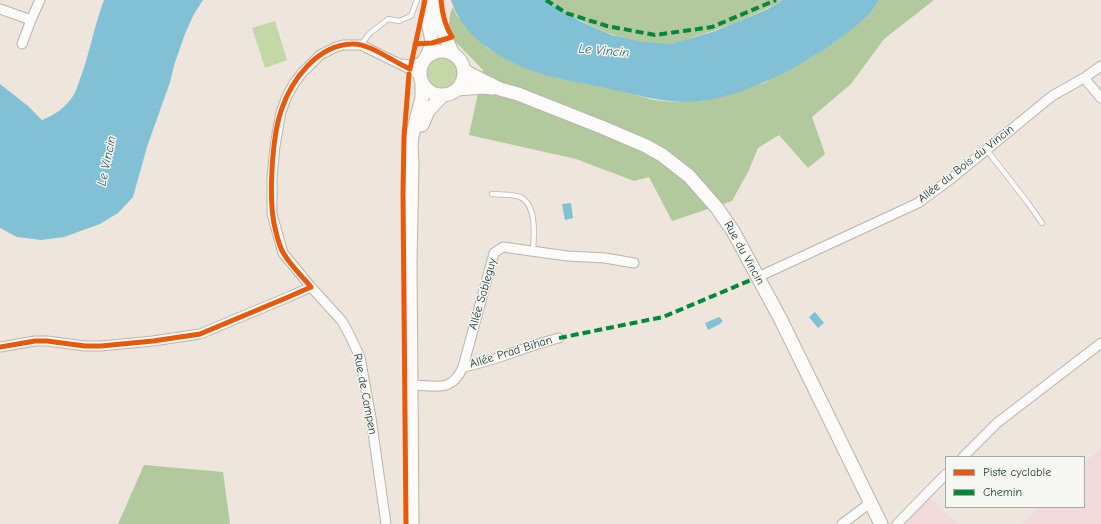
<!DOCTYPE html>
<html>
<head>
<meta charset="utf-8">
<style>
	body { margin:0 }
	#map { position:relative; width:1101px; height:524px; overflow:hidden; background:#eee5dc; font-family:"Comic Neue",sans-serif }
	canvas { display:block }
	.legend { position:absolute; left:945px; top:456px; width:140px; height:52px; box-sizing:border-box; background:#f6f6f2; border:1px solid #a0aca6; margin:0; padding:5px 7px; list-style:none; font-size:12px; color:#1f3d34 }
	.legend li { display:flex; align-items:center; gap:8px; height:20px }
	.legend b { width:20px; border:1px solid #a0aca6 }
</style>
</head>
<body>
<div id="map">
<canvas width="1101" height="524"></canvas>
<ul class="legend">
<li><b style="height:5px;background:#e8590c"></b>Piste cyclable</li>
<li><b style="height:5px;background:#00873e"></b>Chemin</li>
</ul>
</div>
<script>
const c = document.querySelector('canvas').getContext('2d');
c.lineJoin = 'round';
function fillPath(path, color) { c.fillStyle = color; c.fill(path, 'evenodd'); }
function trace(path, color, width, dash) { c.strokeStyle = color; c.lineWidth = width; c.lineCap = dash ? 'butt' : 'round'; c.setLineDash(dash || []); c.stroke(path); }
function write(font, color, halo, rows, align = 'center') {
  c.font = font + ' "Comic Neue",sans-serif'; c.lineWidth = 3; c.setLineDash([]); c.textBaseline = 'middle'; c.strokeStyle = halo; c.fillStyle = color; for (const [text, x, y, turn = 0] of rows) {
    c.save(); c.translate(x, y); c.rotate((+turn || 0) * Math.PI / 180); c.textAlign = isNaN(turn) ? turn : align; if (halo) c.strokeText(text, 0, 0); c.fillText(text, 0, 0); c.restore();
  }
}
fillPath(new Path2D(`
	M 1101,448 L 1101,524 L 1021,524 L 1039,507 L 1084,507 L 1084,464 Z
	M 928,496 L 958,524 L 901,524 Z`), '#f2d9da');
fillPath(new Path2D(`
	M 275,21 L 287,60 L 265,68 L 252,28 Z
	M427 73a15 15 0 1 1 30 0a15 15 0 1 1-30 0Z`), '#c3d8a6');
fillPath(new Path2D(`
	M 545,0 L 783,0 C 755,16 724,28 693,37 C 686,40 677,44 670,44 C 624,46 583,23 545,0 Z
	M 879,0 L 934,0 L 884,39 L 851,84 L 812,117 L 825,154 L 808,168 L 779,135 L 758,148 L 748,172 L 732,201 L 672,221 L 649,177 L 634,181 L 576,159 L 469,135 L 483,70 L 448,34 L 450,14 L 453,7 L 457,16 L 487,48 L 508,60 L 538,73 L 566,80 L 606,87 L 654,100 L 675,102 L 702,101 L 727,95 L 764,83 L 814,56 L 838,40 L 866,17 Z
	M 144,465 L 223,472 L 230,524 L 118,524 Z`), '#b2c89d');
fillPath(new Path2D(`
	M 104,0 L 203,0 L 194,14 L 185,34 L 175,62 L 170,82 L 147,147 L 133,197 L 118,213 L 100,224 L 64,237 L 41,240 L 17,237 L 0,228 L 0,84 L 28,106 L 42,120 C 55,115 65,108 73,96 C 76,91 78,85 80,79 C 90,53 94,26 104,0 Z
	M 451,0 L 545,0 L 582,22 L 612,35 L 642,42 L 671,44 L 715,31 L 766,10 L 783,0 L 879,0 C 875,6 871,12 866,17 C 855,28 841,38 828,47 C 791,71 746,95 701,101 C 667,105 639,95 606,88 C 583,83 560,80 538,73 C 502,60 463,39 451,0 Z
	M 571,203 L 573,218 L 565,220 L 562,204 Z
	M 815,312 L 824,323 L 818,328 L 809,317 Z
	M 719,317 L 723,321 L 720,324 L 708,330 L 705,323 Z`), '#82c1d5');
const lane = new Path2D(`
	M 361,45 L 369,34 L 388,19 L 399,21 L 411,16 L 417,0
	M 986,149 L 1028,203 L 1042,223
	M 492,194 C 500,195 511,194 520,197 C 537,204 534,235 533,251`);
const street = new Path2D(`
	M 0,9 L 31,20 L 22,44
	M 31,20 L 40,0
	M 402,64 L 410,65 L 422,62
	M 1084,78 L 1101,98
	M 758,277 L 918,203 L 952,178 L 1052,96 L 1084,78 L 1101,66
	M 0,347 L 35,341 L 47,341 L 85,346 L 101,346 L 153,341 L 200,334 L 286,298 L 311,287
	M 463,367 C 496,361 526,346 559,338
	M 411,385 C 435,385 451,394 463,367 L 494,253 L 503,247 L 567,256 L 605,258 L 634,263
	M 963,457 L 997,423 L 1101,343
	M 386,524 L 371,418 L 360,357 L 349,334 L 342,321 L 311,287 L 283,253 L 272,214 L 272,178 L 275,146 L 281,112 L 287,96 L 295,82 L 302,73 L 320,55 L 336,47 L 343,45 L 361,45 L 410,69 L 420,76
	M 842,524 L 870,503
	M 897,524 L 946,474`);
const secondary = new Path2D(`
	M 435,1 L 437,17 L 452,52
	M420 73a22 22 0 1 1 44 0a22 22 0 1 1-44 0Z
	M 427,56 C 436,37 429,37 428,19 C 428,13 429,6 429,0
	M 464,69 L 468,73 L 500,89 L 518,94 L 604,128 L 646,146 L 662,155 L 689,176 L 717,208 L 733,231 L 781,320 L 881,524
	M 458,89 L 482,87 L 493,88
	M 422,125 L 428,111 L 442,96
	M 412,524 L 410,261 L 412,164 L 411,145 L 412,136 L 422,98 L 422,83`);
trace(lane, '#b8b5ae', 6);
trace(street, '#b8b5ae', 11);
trace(secondary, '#b8b5ae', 15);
trace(new Path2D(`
	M 412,56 L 415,44`), '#d4d4d2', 1.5, [3, 3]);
trace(lane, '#fcfbfa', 4.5);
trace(street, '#fcfbfa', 9);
trace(secondary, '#fcfbfa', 13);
trace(new Path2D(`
	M 546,0 L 566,13 L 607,26 L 655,35 L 712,27 L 776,0
	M 559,338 L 663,317 L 758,277`), '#00873e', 4, [8, 4]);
trace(new Path2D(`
	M 415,44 L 432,43 L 452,37 C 445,26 442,13 441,0
	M 0,347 L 35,341 L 47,341 L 85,346 L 101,346 L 153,341 L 200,334 L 286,298 L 311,287 C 302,276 291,266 284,254 C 279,247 277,236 275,228 C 268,200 272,138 281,111 C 291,80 317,45 352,44 C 370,43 393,62 410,69 L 425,0
	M 406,524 L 403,193 L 404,137 L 409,74`), '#e8590c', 5);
write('12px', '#1f3d34', '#f6f6f2', [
	["Allée du Bois du Vincin",966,164,-38],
	["Rue du Vincin",744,253,61],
	["Allée Sableguy",483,294,-74],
	["Allée Prad Bihan",511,352,-17],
	["Rue de Campen",365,394,79]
]);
write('italic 13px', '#2f6063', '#f6f6f2', [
	["Le Vincin",604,51,5],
	["Le Vincin",107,161,-78]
]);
</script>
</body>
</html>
